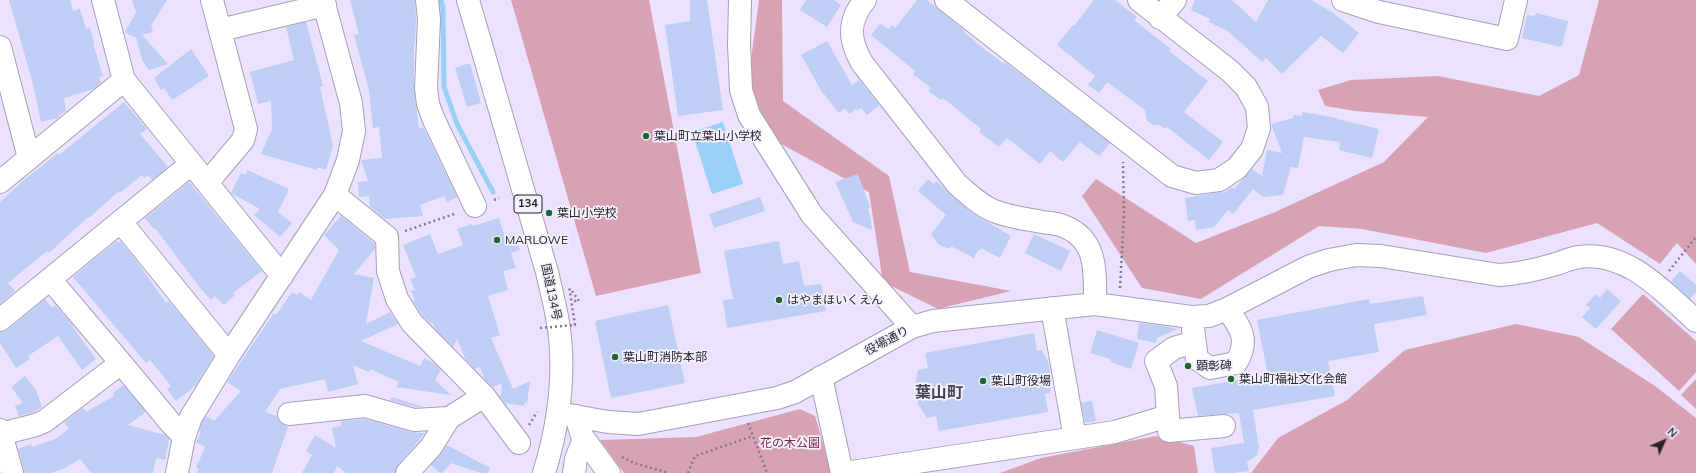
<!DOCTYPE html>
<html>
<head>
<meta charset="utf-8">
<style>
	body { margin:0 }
	#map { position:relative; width:1696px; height:473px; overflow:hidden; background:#eae2ff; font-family:Mulish,sans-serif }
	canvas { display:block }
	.north { position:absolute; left:1644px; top:421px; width:40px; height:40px; -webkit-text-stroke:3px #f5f2fe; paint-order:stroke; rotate:45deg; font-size:11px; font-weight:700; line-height:16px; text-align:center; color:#26232d }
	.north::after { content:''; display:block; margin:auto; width:14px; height:18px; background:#26232d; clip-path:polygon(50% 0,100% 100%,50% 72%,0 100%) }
</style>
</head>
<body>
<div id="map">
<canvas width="1696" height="473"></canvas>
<div class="north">N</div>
</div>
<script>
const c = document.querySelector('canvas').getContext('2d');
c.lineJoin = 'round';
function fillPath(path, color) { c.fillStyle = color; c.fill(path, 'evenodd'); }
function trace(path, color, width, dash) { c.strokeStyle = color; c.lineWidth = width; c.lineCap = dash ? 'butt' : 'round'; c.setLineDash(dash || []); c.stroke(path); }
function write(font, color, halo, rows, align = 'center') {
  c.font = font + ' Mulish,"Noto Sans JP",sans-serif'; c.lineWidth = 3.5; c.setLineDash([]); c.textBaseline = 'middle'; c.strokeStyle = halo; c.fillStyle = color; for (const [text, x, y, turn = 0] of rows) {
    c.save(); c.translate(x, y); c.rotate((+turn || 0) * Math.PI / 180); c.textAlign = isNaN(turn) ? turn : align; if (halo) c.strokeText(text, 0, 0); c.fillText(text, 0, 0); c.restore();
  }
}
fillPath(new Path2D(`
	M 511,0 L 649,0 L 701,273 L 596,296 Z
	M 759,0 L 782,0 L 783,101 L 889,176 L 910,272 L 1011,291 L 938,309 L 883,282 L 869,192 L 774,140 L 747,89 Z
	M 1599,0 L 1696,0 L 1696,264 L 1677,243 L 1660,264 L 1597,223 L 1486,253 L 1362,229 L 1319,226 L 1201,299 L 1142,288 L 1082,196 L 1096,179 L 1196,243 L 1275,212 L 1384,162 L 1428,117 L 1355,111 L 1325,106 L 1318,90 L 1351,80 L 1438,76 L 1539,96 L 1579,75 Z
	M 1643,294 L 1696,341 L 1696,372 L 1679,391 L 1611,329 Z
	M 1516,324 L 1579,337 L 1655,386 L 1696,418 L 1696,473 L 1251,473 L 1278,438 L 1347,400 L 1405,350 Z
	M 1696,379 L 1696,409 L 1681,395 Z
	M 800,409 L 815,416 L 832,473 L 624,473 L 600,440 L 696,437 Z
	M 1156,436 L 1194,446 L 1198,473 L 1000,473 L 1041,458 Z`), '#d9a2b4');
fillPath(new Path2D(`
	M 723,122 L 743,184 L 712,194 L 692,132 Z`), '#99d0f5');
trace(new Path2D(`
	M 441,0 L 443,8 L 444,87 L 457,124 L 493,192`), '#99d0f5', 5);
fillPath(new Path2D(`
	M 9,0 L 70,0 L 73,11 L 80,9 L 86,29 L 90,28 L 94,42 L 93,43 L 103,76 L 99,77 L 101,83 L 94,89 L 64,98 L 66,111 L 59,115 L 58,118 L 41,122 L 33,84 Z
	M 132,0 L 167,0 L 151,26 L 153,32 L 142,35 L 168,64 L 149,70 L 142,60 L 136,37 L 134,37 L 125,32 L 136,12 Z
	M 350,0 L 415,0 L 416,19 L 415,43 L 414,44 L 414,88 L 419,129 L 423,127 L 457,197 L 447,202 L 444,196 L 420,205 L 423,216 L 385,219 L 370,207 L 369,196 L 359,197 L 358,182 L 368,181 L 361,160 L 382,158 L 379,127 L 373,128 L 369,90 L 354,35 L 359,34 Z
	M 690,0 L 707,0 L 723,110 L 678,116 L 665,25 L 690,21 Z
	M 806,0 L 834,0 L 841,5 L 827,27 L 800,10 Z
	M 917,0 L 927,0 L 965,31 L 964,32 L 976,42 L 976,43 L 1004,64 L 1005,62 L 1110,143 L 1099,156 L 1080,142 L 1063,162 L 1050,151 L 1040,164 L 1007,138 L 999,147 L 979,132 L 981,129 L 943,98 L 941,100 L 928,91 L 931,88 L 913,74 L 915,71 L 871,35 L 880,24 L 889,29 L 892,25 L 895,28 Z
	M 1094,0 L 1115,0 L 1137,17 L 1134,20 L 1171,49 L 1169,51 L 1208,81 L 1184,112 L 1223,142 L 1209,160 L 1167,127 L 1165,129 L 1160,125 L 1154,125 L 1147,121 L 1145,110 L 1107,82 L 1099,93 L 1088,85 L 1095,76 L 1057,45 L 1073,25 L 1074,26 Z
	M 1195,0 L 1232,0 L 1256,22 L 1268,0 L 1311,0 L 1332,12 L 1359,33 L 1343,53 L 1321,36 L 1282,74 L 1266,58 L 1262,62 L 1229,32 L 1209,22 L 1210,19 L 1191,10 Z
	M 1536,13 L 1568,21 L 1562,47 L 1522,38 L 1527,15 L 1535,16 Z
	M 306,22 L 323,86 L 320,87 L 333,146 L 326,170 L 317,167 L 317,170 L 261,154 L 272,129 L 271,101 L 258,104 L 250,72 L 294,60 L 286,27 Z
	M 827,41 L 852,85 L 859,80 L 879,105 L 867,115 L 861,108 L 857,110 L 856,109 L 849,114 L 845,108 L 839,113 L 824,94 L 823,94 L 801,55 Z
	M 191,49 L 209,76 L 172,100 L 164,88 L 161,90 L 154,78 Z
	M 470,63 L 481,103 L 467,107 L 455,68 Z
	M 124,102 L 147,129 L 140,134 L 168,167 L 152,180 L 148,175 L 144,178 L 142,175 L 120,193 L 119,191 L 89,218 L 88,217 L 49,253 L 47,251 L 8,283 L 15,291 L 0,304 L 0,202 L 26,178 L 58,153 L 59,155 Z
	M 1302,112 L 1337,118 L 1337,119 L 1379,129 L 1372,158 L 1339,150 L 1340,142 L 1304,137 L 1298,168 L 1291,167 L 1283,195 L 1263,197 L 1253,189 L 1233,214 L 1228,210 L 1214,227 L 1196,230 L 1195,220 L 1188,221 L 1185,198 L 1222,192 L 1224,193 L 1231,187 L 1234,189 L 1252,169 L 1262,176 L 1267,150 L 1282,153 L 1271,124 L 1293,118 L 1293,115 L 1302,116 Z
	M 247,170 L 289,189 L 278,212 L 292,223 L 280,237 L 254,215 L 260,209 L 231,193 L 241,173 L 246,175 Z
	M 858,174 L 870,207 L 868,208 L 870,215 L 872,230 L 853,222 L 835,182 Z
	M 928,179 L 934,184 L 936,181 L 972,213 L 1011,236 L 1000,258 L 981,248 L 980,251 L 978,250 L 974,258 L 951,246 L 949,249 L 938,244 L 931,234 L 946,215 L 918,191 Z
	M 189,182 L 262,271 L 233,293 L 235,295 L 224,305 L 215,296 L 211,300 L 200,288 L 155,228 L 154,229 L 145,218 Z
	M 760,197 L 765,211 L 714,228 L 709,214 Z
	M 341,216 L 375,244 L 375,249 L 354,274 L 374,278 L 366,324 L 390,312 L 398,324 L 361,341 L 420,366 L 424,358 L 434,363 L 441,370 L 435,380 L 451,395 L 396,387 L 399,382 L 370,369 L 369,372 L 353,365 L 358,384 L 328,392 L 325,379 L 280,389 L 265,412 L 277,416 L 279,422 L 288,427 L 272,473 L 197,473 L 199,469 L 196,468 L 205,447 L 196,442 L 201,432 L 199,431 L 202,422 L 206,416 L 214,421 L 241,391 L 227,382 L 274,313 L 276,315 L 292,292 L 297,295 L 299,292 L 311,300 L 339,250 L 324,235 Z
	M 499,218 L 505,237 L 515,235 L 520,250 L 511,253 L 516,268 L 503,271 L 508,290 L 488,296 L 500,335 L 491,338 L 513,389 L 530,381 L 527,403 L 525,402 L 524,406 L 505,403 L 499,396 L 501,395 L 502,383 L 493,387 L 485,380 L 480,367 L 475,369 L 466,360 L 457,339 L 453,347 L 436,330 L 432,322 L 430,323 L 422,315 L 413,301 L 415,301 L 411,291 L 415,290 L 410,279 L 416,277 L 403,245 L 430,234 L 438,254 L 463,245 L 457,229 L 472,224 L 473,226 Z
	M 1034,234 L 1070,251 L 1061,271 L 1025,253 Z
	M 117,241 L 119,243 L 120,241 L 135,259 L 166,303 L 169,301 L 214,356 L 196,385 L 176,401 L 167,389 L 171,386 L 150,360 L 146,363 L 73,277 Z
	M 779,241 L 783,264 L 799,261 L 804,286 L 821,284 L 826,311 L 727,328 L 723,300 L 733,299 L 724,251 Z
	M 1680,271 L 1696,285 L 1696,292 L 1690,299 L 1671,281 Z
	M 1607,289 L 1621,301 L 1596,329 L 1582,317 L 1590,308 L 1586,305 L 1596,294 L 1600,298 Z
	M 1423,296 L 1427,315 L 1374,324 L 1379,352 L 1328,361 L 1335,396 L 1253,410 L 1259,448 L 1257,455 L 1247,462 L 1249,471 L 1234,473 L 1215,473 L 1211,448 L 1244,443 L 1239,413 L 1198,416 L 1192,388 L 1268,375 L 1257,320 L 1369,299 L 1370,304 Z
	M 45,299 L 52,308 L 55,305 L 73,325 L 72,326 L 96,359 L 82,370 L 58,336 L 28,356 L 30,359 L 16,368 L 0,343 L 0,332 L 8,330 Z
	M 668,305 L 685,383 L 611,398 L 595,321 Z
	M 1139,323 L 1157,325 L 1178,329 L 1157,338 L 1156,343 L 1137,339 Z
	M 1097,330 L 1139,343 L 1131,369 L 1111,362 L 1111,359 L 1090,353 Z
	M 1034,333 L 1037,351 L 1042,350 L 1049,364 L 1051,384 L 1050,393 L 1045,394 L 1048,412 L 939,431 L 936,416 L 927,418 L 918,404 L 915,386 L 918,370 L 928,368 L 925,353 Z
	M 25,376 L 36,390 L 42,407 L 32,413 L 19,416 L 15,406 L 23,403 L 11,387 Z
	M 123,385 L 146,412 L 128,425 L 165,435 L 169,439 L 165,460 L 156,458 L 153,473 L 91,473 L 80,459 L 65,468 L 51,473 L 25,473 L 18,449 L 31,444 L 32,447 L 55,439 L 69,429 L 64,422 L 83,408 L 86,412 L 114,396 L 113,393 Z
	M 392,397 L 423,407 L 415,407 L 390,400 Z
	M 1092,401 L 1096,421 L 1085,423 L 1081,403 Z
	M 365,419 L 411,432 L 425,433 L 398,465 L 395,473 L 346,473 L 337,466 L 334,473 L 302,473 L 312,455 L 306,451 L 315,435 L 336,448 L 332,428 L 341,426 L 341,421 Z
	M 447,445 L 490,468 L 488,473 L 481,473 L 451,463 L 442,473 L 440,473 L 431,465 Z`), '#becef5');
const minor = new Path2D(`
	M 103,0 L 124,80 L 282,276
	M 427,0 L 429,19 L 426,88 L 428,104 L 434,120 L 475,206
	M 740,0 L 739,44 L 741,90 L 749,115 L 812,215 L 912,327
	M 865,0 C 847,22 849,40 862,63 L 957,184 C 968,194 980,205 994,211 C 1009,217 1026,219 1042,222 C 1048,223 1057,223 1063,226 C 1098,239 1095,272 1095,304
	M 946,0 L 1172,176 L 1196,183 L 1219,180 L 1237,168 L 1252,149 L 1259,128 L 1257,107 L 1246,87 L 1230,71 L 1139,0
	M 1343,0 L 1379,12 L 1507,39 L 1516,0
	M 1160,18 L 1175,0
	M 220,30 L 325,5
	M 0,47 L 29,158
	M 0,182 L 124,80
	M 207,183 L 243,140 L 246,129 L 212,0
	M 335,195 L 387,237 L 388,271 L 397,299 L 412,323 L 484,396 L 519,443
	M 121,222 L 229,355
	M 50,279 L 121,363
	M 1052,308 L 1075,438
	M 0,320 L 191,164
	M 1193,329 L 1197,359 L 1210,368 L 1236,363 C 1250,340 1241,328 1227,309
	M 1194,342 L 1174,348 L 1156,361 L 1166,386 L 1169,431 L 1224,426
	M 821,377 L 842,473
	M 558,413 L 608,422 L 638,424 L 777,398 L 795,392 L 912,327 L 933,321 L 1095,304 L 1191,317 L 1209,316 L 1227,309 L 1308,267 L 1329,260 L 1356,255 L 1381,256 L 1499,275 C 1519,274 1536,270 1556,264 C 1563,262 1571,258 1579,257 C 1627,250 1664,292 1696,321
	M 289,414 L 365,406 L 414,420 L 449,418 L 484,396
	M 576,416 L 582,436 L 609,473
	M 0,430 L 12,473
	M 0,434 L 36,425 L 45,421 L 121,363 L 169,421 L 184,437
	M 177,473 L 184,437 L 191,417 L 229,355 L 335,195 L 348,160 L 354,131 L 351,103 L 323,0
	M 407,473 L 431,447 L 449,418
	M 574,473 L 576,459 L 584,439
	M 845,473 L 1115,432 L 1168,416`);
const highway = new Path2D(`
	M 468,0 L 547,272 C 553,298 560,324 561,351 C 563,392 556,434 544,473`);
trace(minor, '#a69fba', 24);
trace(highway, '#a69fba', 24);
trace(new Path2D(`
	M 494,200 L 499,198
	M 405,231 L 457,213
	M 1669,271 L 1696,237
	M 1120,288 L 1124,214 L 1123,162
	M 572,291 L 579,301 L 574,301
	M 748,423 L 767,473
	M 529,425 L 537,412
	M 622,457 L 634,463 L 669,473
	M 688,473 L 695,456 L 753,436`), '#7f7a8c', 2.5, [2, 3]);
trace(minor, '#fff', 22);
trace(highway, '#fff', 22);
trace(new Path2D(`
	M 540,328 L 575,325 L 569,286`), '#7f7a8c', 2.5, [2, 3]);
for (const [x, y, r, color] of [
	[646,136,4,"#1e6632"],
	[549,213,4,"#1e6632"],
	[497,240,4,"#1e6632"],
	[779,300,4,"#1e6632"],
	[615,357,4,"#1e6632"],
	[1188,366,4,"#1e6632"],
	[1231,379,4,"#1e6632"],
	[983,381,4,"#1e6632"]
]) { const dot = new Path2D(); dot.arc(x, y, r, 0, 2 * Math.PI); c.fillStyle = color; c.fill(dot); trace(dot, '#f5f2fe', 1.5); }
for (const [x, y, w] of [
	[528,204,28]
]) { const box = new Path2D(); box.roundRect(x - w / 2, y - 9, w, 18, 3); c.fillStyle = '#f5f2fe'; c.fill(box); trace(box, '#26232d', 1); }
write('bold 11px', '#26232d', null, [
	["134",528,204]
]);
write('12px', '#26232d', '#f5f2fe', [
	["葉山町立葉山小学校",654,136],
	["葉山小学校",557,213],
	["MARLOWE",505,240],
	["はやまほいくえん",787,300],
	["葉山町消防本部",623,357],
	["顕彰碑",1196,366],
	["葉山町福祉文化会館",1239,379],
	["葉山町役場",991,381]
], 'left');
write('12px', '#26232d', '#f5f2fe', [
	["国道134号",551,292,78],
	["役場通り",887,341,-28]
]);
write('12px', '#7e264c', '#f5f2fe', [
	["花の木公園",790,443]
]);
write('bold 16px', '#484259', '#f5f2fe', [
	["葉山町",939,393]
]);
</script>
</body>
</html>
